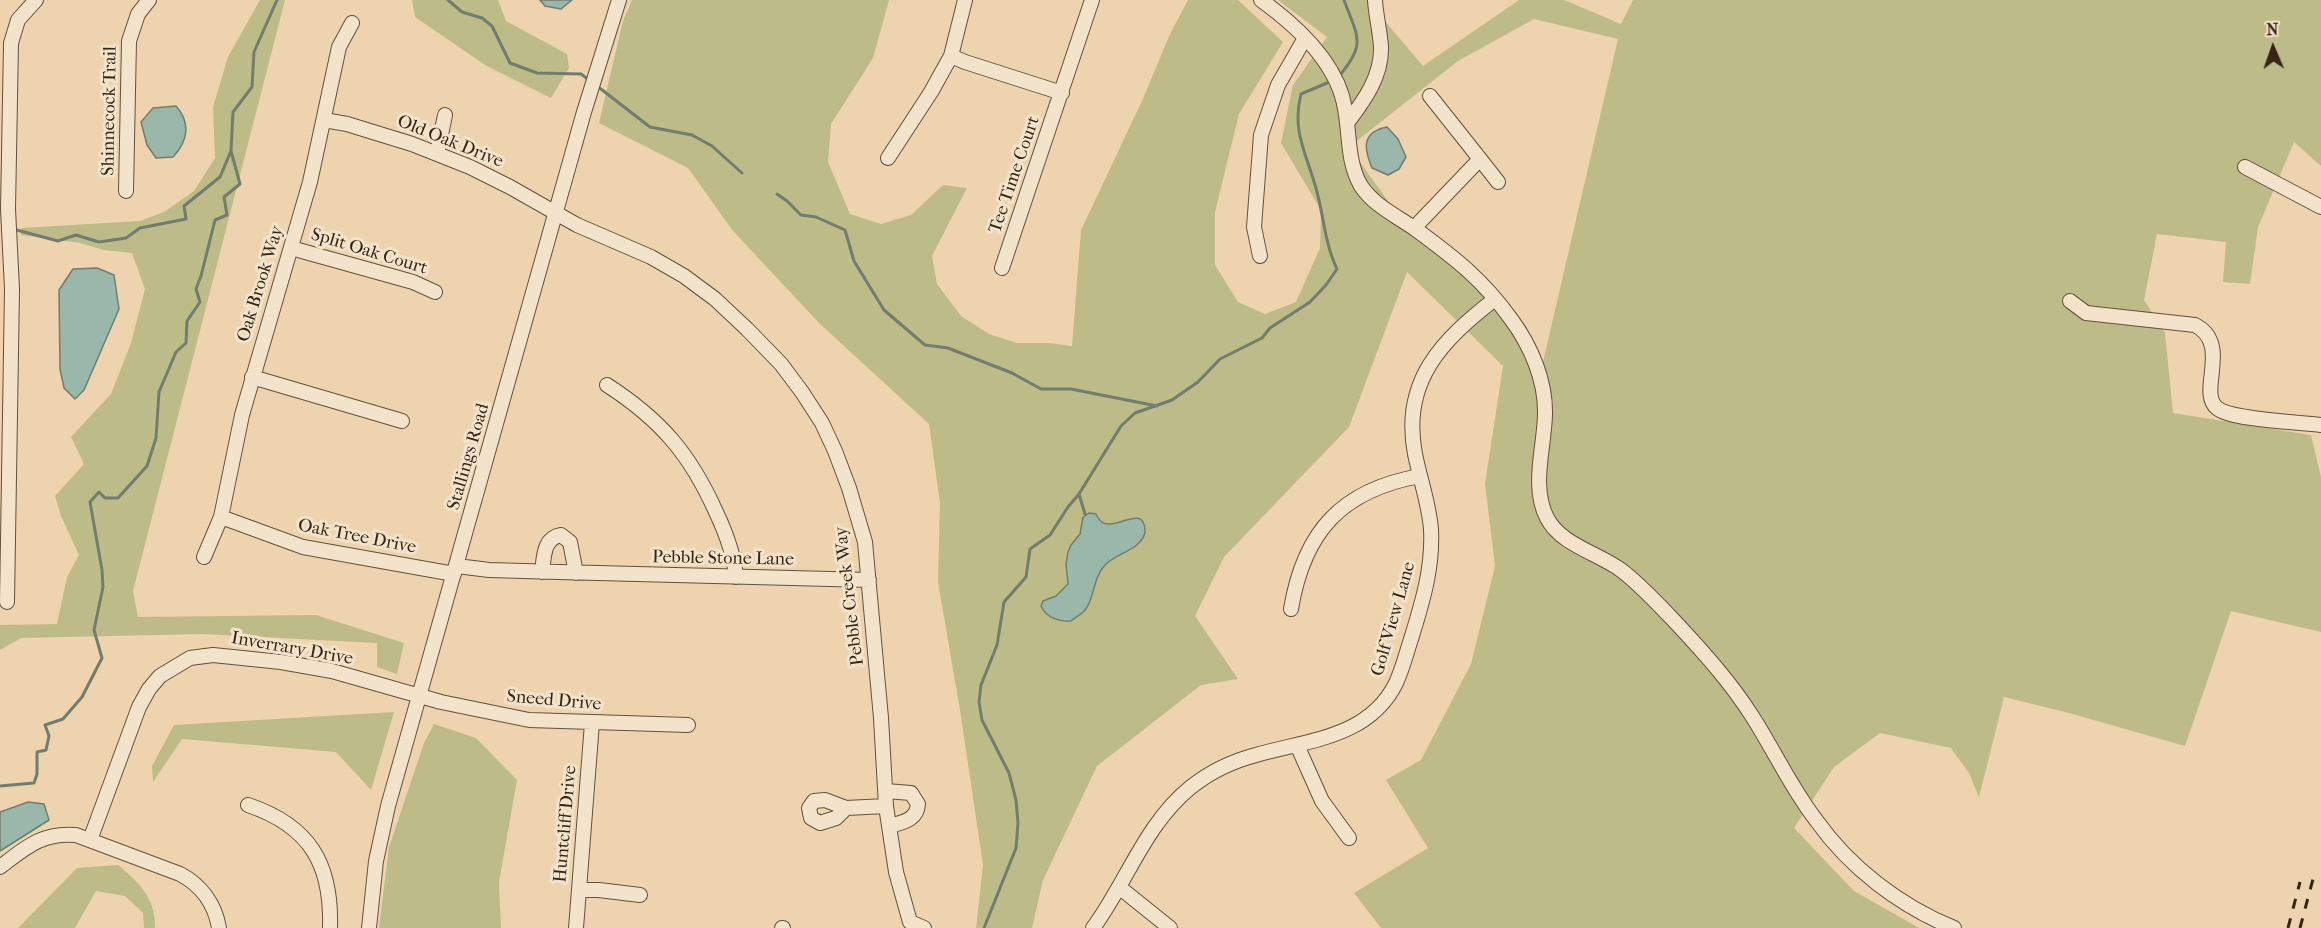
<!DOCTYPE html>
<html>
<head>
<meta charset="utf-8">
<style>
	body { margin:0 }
	#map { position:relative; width:2321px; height:928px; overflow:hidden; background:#edd4ae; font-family:"IM FELL French Canon",serif }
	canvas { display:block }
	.north { position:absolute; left:2243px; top:18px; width:60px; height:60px; -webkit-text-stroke:4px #f3e3ca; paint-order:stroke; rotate:358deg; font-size:16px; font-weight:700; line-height:24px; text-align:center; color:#352515 }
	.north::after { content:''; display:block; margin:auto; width:21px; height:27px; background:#352515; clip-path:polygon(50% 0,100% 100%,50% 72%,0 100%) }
</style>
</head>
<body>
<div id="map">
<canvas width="2321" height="928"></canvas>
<div class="north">N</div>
</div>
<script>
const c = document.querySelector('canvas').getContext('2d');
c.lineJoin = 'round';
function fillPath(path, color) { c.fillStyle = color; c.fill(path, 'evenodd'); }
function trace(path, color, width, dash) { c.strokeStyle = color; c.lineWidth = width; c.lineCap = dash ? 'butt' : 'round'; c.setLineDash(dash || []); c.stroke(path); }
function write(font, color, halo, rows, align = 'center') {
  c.font = font + ' "IM FELL French Canon",serif'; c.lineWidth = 6; c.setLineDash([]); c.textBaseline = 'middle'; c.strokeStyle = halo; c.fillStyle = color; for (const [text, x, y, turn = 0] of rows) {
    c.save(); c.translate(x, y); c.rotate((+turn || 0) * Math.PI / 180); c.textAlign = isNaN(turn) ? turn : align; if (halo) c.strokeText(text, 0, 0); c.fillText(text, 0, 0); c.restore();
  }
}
fillPath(new Path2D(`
	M 260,0 L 285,0 L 133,591 L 138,617 L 316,615 L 404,643 L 397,674 L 377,667 L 377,643 L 202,634 L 21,638 L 0,650 L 0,625 L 57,624 L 67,577 L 79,555 L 61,516 L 55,496 L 84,464 L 71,437 L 111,394 L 131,343 L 145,289 L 132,253 L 104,250 L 80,243 L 21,235 L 21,228 L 140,221 L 164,212 L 194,191 L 215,158 L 213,107 L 228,57 Z
	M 412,0 L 498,0 L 506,21 L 567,54 L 569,68 L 551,98 L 485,65 L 415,17 Z
	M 632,0 L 889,0 L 873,58 L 831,124 L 828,162 L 850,214 L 881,224 L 911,215 L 943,185 L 967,188 L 932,256 L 937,284 L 961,316 L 989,334 L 1017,343 L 1049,343 L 1072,346 L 1081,230 L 1142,101 L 1170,34 L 1188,0 L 1238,0 L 1283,42 L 1239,114 L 1215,212 L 1215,265 L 1238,302 L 1265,314 L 1296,302 L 1320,248 L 1321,210 L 1281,143 L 1293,85 L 1327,37 L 1278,0 L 1367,0 L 1423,66 L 1519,0 L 1564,0 L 1621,24 L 1633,0 L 2321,0 L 2321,166 L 2294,142 L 2258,227 L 2250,284 L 2223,282 L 2226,242 L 2157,234 L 2144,300 L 2165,333 L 2173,413 L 2311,435 L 2321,477 L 2321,632 L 2231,611 L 2185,746 L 2069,713 L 2004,697 L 1979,797 L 1969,773 L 1951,748 L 1880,733 L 1834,767 L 1794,828 L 1854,891 L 1919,928 L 1381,928 L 1354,893 L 1428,848 L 1386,780 L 1421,760 L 1471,664 L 1495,566 L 1485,484 L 1503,366 L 1407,272 L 1349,427 L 1224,557 L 1195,616 L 1238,679 L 1201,685 L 1097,766 L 1043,880 L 1032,928 L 976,928 L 983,865 L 960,710 L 938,582 L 940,503 L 929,424 L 820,324 L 733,231 L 688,168 L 599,123 L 623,21 ZM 1534,19 L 1618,39 L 1543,362 L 1501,304 L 1463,257 L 1391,205 L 1349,147 L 1458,61 Z
	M 394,712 L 371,790 L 336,752 L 182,739 L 153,782 L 152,766 L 174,725 Z
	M 434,724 L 476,738 L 517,780 L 499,882 L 501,928 L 379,928 L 389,847 L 424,743 Z
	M 118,865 C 139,882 156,899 155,928 L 144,928 L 143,913 L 125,896 L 96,891 L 75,928 L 18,928 L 77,868 Z`), '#bdbb87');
const water = new Path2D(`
	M 540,0 L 572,0 L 561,9 L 545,6 Z
	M 176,106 C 191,123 188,141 173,157 L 156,158 L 147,145 L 141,122 L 153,108 Z
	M 1387,127 L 1398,139 L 1406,157 L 1399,169 L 1388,175 L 1372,168 C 1364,149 1361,132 1387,127 Z
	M 97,268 L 114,275 L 119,309 L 84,390 L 75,399 L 64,388 L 60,369 L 59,290 L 73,269 Z
	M 1089,513 L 1096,514 C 1096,515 1101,522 1102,522 C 1115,532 1146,501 1145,533 C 1139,551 1118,552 1105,565 C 1093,578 1095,595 1086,609 C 1082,614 1076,617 1071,621 C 1060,622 1046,618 1041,606 L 1043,601 L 1056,596 L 1068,584 L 1066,564 L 1068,552 L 1071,545 L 1080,534 L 1083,517 Z
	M 28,802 L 44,804 L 49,820 L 0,851 L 0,812 Z`);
fillPath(water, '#99b8a9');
trace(water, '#717d6e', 1.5);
trace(new Path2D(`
	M 448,0 L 462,12 L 482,18 L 492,26 L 510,63 L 537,73 L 581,74 L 589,80
	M 1340,75 C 1367,43 1357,36 1344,0
	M 597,86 L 650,127 L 692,135 L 712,146 L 742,173
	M 777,194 L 787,201 L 801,215 L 816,217 L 845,230 L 854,261 L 884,310 L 925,345 L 948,348 L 1012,373 L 1041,389 L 1071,389 L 1157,406
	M 13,229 L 58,241 L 76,235 L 99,242 L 126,238 L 140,228 L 186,219 L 184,206 L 220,177 L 231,151 L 233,112 L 252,87 L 254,52 L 277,0
	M 1079,494 L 1085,514
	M 0,786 L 34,783 L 37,774 L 37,752 L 46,750 L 49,736 L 45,725 L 63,719 L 82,697 L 102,658 L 94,630 L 103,587 L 102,570 L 90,502 L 99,492 L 105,498 L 118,498 L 147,466 L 156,438 L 159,392 L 176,352 L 186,343 L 187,321 L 200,302 L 196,289 L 201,276 L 215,220 L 227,215 L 224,197 L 240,184 L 231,151
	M 984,928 L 1016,848 L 1018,823 L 1016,800 L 1009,773 L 982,720 L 979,702 L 981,685 L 997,645 L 1004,602 L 1026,577 L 1030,549 L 1050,535 L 1068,507 L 1079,494 L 1121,426 L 1135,413 L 1172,400 L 1198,382 L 1220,359 L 1262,338 L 1270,328 L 1310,302 L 1326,285 L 1337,269 C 1325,244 1324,218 1317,192 C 1308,156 1291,133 1301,94 L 1327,83`), '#717d6e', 3);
const minor = new Path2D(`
	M 1261,0 C 1297,26 1338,63 1345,109 C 1350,135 1347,162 1361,186 C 1375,207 1399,217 1418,231 C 1456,259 1483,280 1511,319 C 1531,346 1546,381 1545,415 C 1544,449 1531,487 1547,518 C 1561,545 1598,553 1621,570 C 1642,586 1661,607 1679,626 C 1705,654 1731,683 1752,716 C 1774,750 1791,788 1816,820 C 1850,868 1900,906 1954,928
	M 951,56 L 965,62 L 1062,93
	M 324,120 L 347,124 L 412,144 L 470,167 L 510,187 L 577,225 L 651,257 L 684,276 L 715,299 L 747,329 L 781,364 L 802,392 L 822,423 L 835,451 L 849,488 L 865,542 L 881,718 L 886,806 L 896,872 L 910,922 L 924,928
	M 1347,123 C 1364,101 1382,76 1381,47 C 1380,31 1376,16 1375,0
	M 437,154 L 445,115
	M 888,158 L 931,92 L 951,56 L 965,0
	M 1480,159 L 1498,182
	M 2245,167 L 2321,207
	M 126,191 L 129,41 L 138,14 L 149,0
	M 1414,228 L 1480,159 L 1430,96
	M 291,248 L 413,282 L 435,292
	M 1260,256 L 1254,227 L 1261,135 L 1278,85 L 1305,38
	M 1002,268 L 1092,0
	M 2070,301 L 2086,313 L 2195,325 C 2232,344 2197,392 2217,408 C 2230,420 2300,422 2321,425
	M 252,377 L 402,421
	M 607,385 C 661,420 690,454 716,512 C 726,533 734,554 736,577
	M 221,517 L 303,547 L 454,574
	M 204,557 L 221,517 L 242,415 L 310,182 L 339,47 L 352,23
	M 457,566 L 489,570 L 559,572 L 869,580
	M 542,572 C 544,558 543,538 561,535 L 570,542 L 576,573
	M 7,602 L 12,289 L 8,209 L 11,43 L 18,20 L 36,0
	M 1291,609 C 1304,531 1342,490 1420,476
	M 1297,745 L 1322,801 L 1349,838
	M 886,791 L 911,793 L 918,804 C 917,820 903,822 890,826
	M 248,805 C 310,826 332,864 330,928
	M 846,808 L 836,818 L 820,823 L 811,818 L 809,808 L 814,801 L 825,800 L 846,808 L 886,806
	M 90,840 L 139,707 L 149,689 L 160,676 L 190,658 L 213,655 L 281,662 L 332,671 L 441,702 L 529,720 L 688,725
	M 0,867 C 25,848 42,832 76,835 L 180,874 C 201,885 215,904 219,928
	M 1119,887 L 1170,928
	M 579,890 L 599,890 L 640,895
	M 369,928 L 376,861 L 388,806 L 584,112 L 619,0
	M 576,928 L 592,723
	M 782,928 L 783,928
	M 1093,928 C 1127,882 1145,824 1191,787 C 1210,772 1233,761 1256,755 C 1307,740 1369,738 1396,683 C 1403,668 1407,651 1412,636 C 1423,600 1433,567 1431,529 C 1429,504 1420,479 1415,454 C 1401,381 1442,340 1495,299`);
trace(minor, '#63513b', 16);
trace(minor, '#f3e3ca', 14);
trace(new Path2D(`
	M 2288,928 L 2300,882
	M 2300,928 L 2313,879`), '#352515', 3, [10, 10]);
write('18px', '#352515', '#f3e3ca', [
	["Shinnecock Trail",110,111,-89],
	["Old Oak Drive",450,142,22],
	["Tee Time Court",1015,175,-71],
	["Split Oak Court",369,252,17],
	["Oak Brook Way",261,284,-73],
	["Stallings Road",469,457,-74],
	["Oak Tree Drive",357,537,11],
	["Pebble Stone Lane",723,559,1],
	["Pebble Creek Way",850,596,-97],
	["Golf View Lane",1394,619,-74],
	["Inverrary Drive",292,649,10],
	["Sneed Drive",554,701,5],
	["Huntcliff Drive",566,824,-85]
]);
</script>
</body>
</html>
